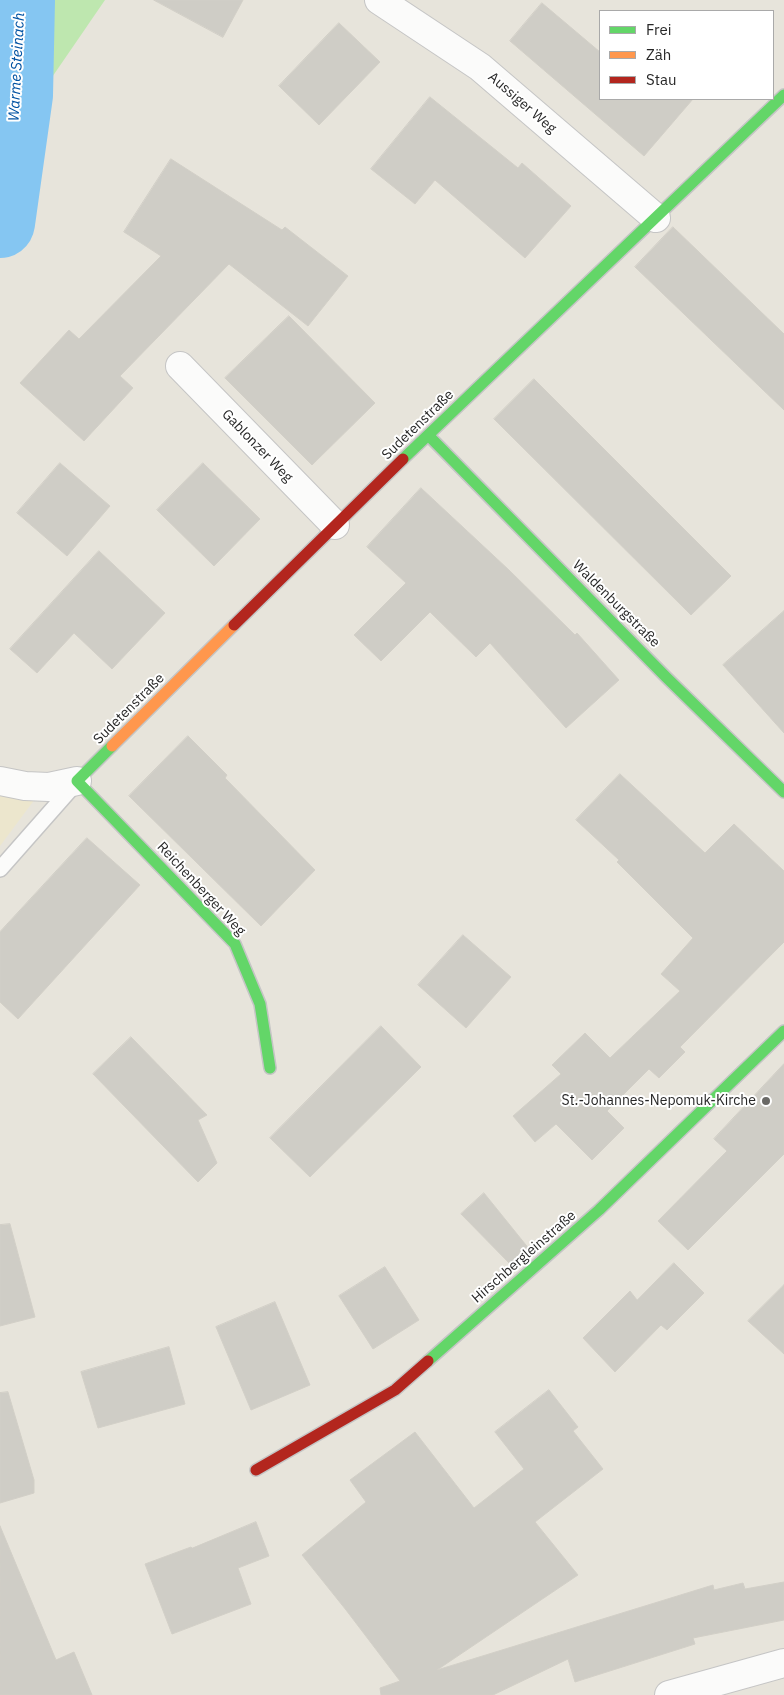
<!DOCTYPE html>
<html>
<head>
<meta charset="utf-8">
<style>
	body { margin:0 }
	#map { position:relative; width:784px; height:1695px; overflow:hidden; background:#e7e4db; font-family:"IBM Plex Sans",sans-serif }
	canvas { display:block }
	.legend { position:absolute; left:599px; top:10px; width:175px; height:90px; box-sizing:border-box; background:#fff; border:1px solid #a9a9a9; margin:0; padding:6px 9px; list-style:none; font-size:15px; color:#272727 }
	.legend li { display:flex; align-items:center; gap:10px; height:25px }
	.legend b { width:25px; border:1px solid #a9a9a9 }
</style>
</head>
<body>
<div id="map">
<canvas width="784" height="1695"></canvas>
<ul class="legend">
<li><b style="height:6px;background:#63d668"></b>Frei</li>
<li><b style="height:6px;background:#ff974d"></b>Zäh</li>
<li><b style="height:6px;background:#b3261e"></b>Stau</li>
</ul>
</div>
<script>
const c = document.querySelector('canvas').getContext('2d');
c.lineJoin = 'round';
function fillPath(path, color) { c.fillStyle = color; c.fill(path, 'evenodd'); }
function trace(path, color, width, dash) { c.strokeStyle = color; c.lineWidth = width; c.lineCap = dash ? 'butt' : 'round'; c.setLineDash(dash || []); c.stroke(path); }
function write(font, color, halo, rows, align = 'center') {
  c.font = font + ' "IBM Plex Sans",sans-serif'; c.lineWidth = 4; c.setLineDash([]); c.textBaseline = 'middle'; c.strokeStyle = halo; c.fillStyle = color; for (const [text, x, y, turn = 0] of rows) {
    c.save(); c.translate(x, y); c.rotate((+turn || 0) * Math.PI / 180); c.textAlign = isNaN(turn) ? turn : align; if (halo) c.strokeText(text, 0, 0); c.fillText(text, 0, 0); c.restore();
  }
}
fillPath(new Path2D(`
	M 0,792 L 35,799 L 0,846 Z`), '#ece6cd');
fillPath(new Path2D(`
	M 0,0 L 105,0 L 0,153 Z`), '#bee7af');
trace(new Path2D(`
	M 0,223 L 18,95 L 20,0`), '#85c6f2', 70);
const building = new Path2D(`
	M 154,0 L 243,0 L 223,37 Z
	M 542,3 L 600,52 L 600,99 L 693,99 L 644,156 L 510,41 Z
	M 339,23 L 380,62 L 319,125 L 279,86 Z
	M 430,97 L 518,168 L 522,163 L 571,206 L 525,258 L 435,180 L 415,204 L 371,169 Z
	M 171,159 L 282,230 L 285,227 L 348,276 L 308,326 L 229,264 L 120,376 L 133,388 L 84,441 L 20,383 L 69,330 L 79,339 L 161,256 L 124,232 Z
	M 673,227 L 784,334 L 784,410 L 635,267 Z
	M 289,316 L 375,403 L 312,465 L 225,378 Z
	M 534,379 L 731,576 L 691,615 L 494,419 Z
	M 60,463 L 110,506 L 67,556 L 17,513 Z
	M 203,463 L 260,519 L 214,566 L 157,510 Z
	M 421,488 L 509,570 L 575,635 L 577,633 L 619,680 L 566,728 L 490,643 L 476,657 L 430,612 L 381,661 L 354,635 L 406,583 L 367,547 Z
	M 99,551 L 165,613 L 112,669 L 74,633 L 37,673 L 10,649 Z
	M 784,611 L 784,733 L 723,665 Z
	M 188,736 L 227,775 L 225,778 L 315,870 L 261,926 L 129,796 Z
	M 620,774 L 705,853 L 734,824 L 784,871 L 784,942 L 680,1047 L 685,1052 L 659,1078 L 649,1069 L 607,1111 L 624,1128 L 592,1160 L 556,1124 L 535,1142 L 513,1116 L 561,1074 L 552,1065 L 585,1033 L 610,1058 L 680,991 L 661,974 L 693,938 L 617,862 L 619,860 L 576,820 Z
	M 87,838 L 140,885 L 18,1019 L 0,1002 L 0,932 Z
	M 463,935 L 511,977 L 466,1028 L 418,985 Z
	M 381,1026 L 421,1067 L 310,1177 L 270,1138 Z
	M 131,1037 L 207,1115 L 198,1120 L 217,1163 L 198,1182 L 93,1074 Z
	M 784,1064 L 784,1154 L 688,1250 L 658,1221 L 727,1151 L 714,1139 Z
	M 484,1193 L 530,1250 L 512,1266 L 461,1214 Z
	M 10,1224 L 35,1317 L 0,1326 L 0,1225 Z
	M 674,1263 L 704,1293 L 667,1330 L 661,1325 L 615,1372 L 583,1338 L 630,1291 L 637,1300 Z
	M 385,1267 L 419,1320 L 373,1349 L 339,1296 Z
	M 784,1285 L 784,1354 L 748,1321 Z
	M 275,1302 L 310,1385 L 251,1410 L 216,1327 Z
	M 169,1347 L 185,1404 L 98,1428 L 81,1372 Z
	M 549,1390 L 578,1427 L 573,1431 L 603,1469 L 535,1522 L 578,1575 L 437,1670 L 713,1585 L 714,1590 L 743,1583 L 745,1589 L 784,1582 L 784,1620 L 693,1638 L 695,1644 L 575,1682 L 568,1659 L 493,1695 L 381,1695 L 380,1688 L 400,1681 L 346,1610 L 302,1555 L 366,1502 L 350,1480 L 415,1432 L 474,1508 L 524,1469 L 495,1432 Z
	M 8,1392 L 34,1480 L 34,1493 L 0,1503 L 0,1393 Z
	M 256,1522 L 269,1556 L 238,1568 L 251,1604 L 172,1634 L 145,1564 L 191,1547 L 192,1548 Z
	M 0,1526 L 56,1660 L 74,1652 L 92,1695 L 0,1695 Z`);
fillPath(building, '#cfcdc6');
trace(building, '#d2cfc7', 1);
const lane = new Path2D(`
	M 0,869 L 75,784`);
const street = new Path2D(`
	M 379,0 L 480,67 L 656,218
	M 180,366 L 335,525
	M 0,781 L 25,786 L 49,787 L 77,781
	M 669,1695 L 784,1663`);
const fast = new Path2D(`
	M 429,436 L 666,677 L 784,792
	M 403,459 L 784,95
	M 112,746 L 77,781 L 235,944 L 260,1004 L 270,1068
	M 428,1361 L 599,1210 L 784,1031`);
const slow = new Path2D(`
	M 112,746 L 234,625`);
const jam = new Path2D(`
	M 234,625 L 403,459
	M 256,1470 L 395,1390 L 428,1361`);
trace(lane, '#c5c5c5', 18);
trace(street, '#c5c5c5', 30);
trace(fast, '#c5c5c5', 14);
trace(slow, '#c5c5c5', 14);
trace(jam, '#c5c5c5', 14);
trace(lane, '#fbfbfa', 15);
trace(street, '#fbfbfa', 28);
trace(fast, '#63d668', 11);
trace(slow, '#ff974d', 11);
trace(jam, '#b3261e', 11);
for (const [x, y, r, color] of [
	[766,1101,5,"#6a6966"]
]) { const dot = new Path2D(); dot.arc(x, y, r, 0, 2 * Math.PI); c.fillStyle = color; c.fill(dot); trace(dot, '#fff', 2); }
write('14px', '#272727', '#fff', [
	["Aussiger Weg",522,103,41],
	["Sudetenstraße",418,425,-44],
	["Gablonzer Weg",257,446,46],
	["Waldenburgstraße",616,604,45],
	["Sudetenstraße",129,709,-45],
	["Reichenberger Weg",201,889,47],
	["Hirschbergleinstraße",524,1257,-41]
]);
write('14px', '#272727', '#fff', [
	["St.-Johannes-Nepomuk-Kirche",756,1101]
], 'right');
write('italic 15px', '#0052a2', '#fff', [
	["Warme Steinach",17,67,-87]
]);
</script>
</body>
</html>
